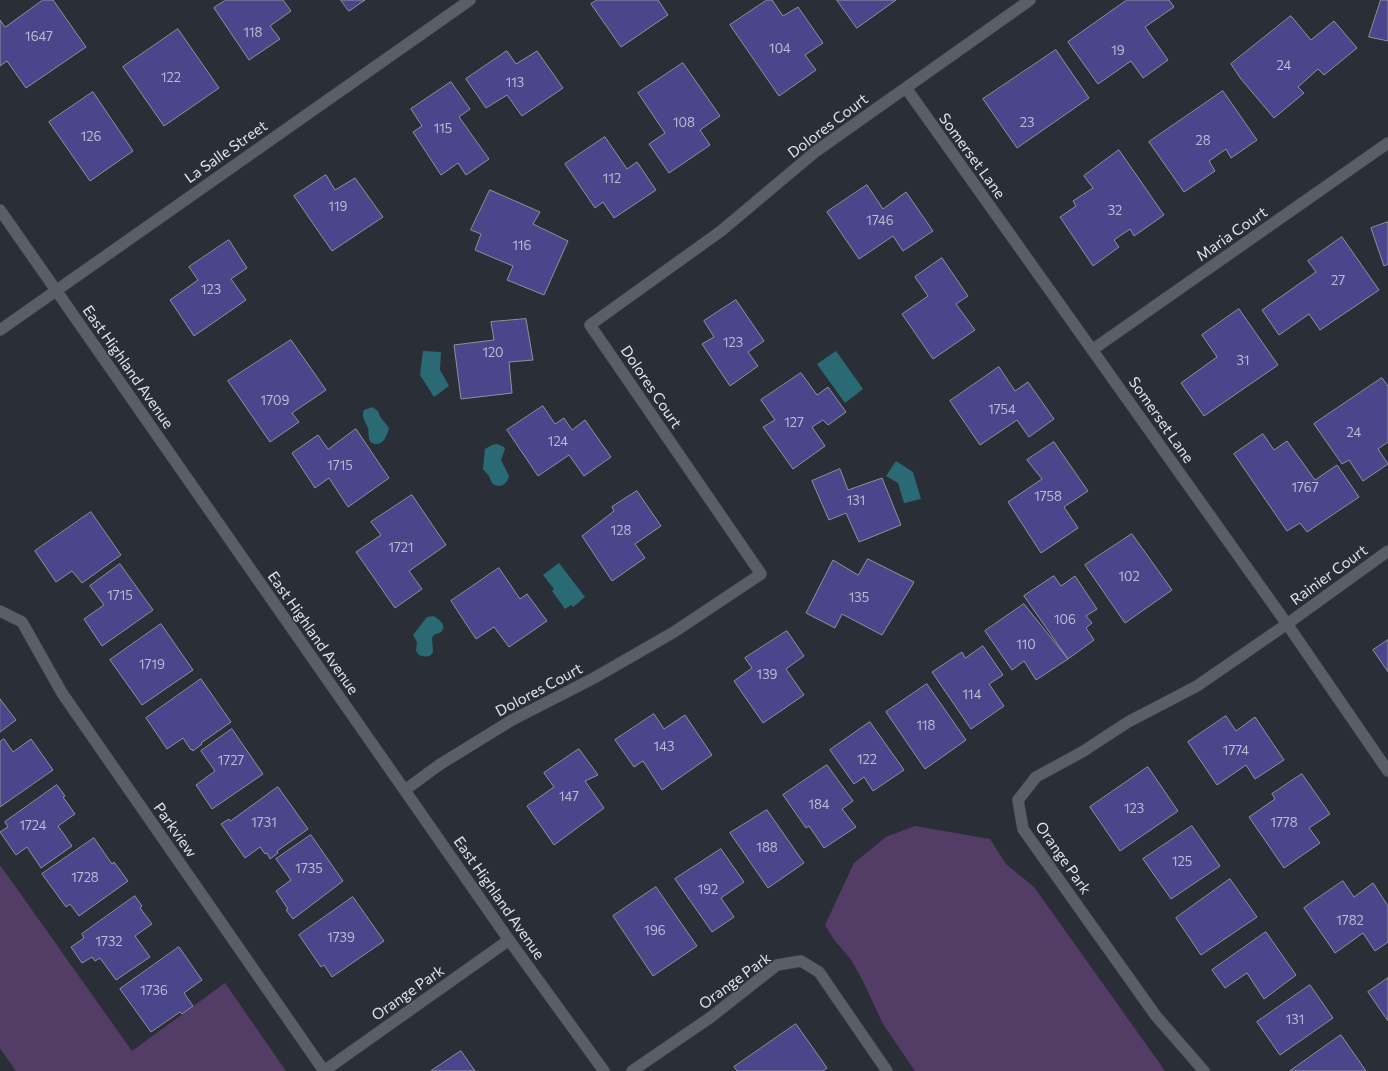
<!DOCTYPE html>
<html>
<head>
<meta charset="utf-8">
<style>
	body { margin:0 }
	canvas { display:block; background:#2a2f37 }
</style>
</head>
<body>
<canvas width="1388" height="1071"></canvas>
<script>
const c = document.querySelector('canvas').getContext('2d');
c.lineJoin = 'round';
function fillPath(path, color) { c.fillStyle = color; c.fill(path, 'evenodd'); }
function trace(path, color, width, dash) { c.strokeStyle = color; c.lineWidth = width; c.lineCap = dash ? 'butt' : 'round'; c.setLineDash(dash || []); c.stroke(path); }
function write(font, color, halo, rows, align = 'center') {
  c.font = font + ' Commissioner,sans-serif'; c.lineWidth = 3; c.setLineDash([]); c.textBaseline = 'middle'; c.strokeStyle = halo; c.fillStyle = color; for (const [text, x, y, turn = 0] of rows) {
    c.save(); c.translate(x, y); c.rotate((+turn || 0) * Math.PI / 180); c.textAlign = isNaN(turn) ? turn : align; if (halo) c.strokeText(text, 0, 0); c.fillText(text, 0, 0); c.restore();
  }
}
fillPath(new Path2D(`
	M 915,826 L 990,839 L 1006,864 L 1034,887 L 1165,1071 L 915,1071 L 883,1024 L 863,981 L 850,958 L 835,941 L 825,925 L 854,863 L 886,837 Z
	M 0,865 L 132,1051 L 225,983 L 286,1071 L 16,1071 L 0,1048 Z`), '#533d66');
fillPath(new Path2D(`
	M 423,351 L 441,352 L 440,370 L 449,386 L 434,397 L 420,375 Z
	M 836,351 L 863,389 L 845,403 L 817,364 Z
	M 372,407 L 378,411 C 380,419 385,422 389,428 C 387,435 384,445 375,444 C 373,443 371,443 370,441 C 368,437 369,432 368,428 C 365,421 361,417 364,410 Z
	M 497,444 L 504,447 L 505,449 L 501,460 L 509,476 C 507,485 499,489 492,483 L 489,476 L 483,469 L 485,449 L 492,445 Z
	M 896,461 L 913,472 L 921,499 L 904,503 L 898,483 L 886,476 Z
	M 559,563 L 585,597 L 573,607 L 571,605 L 565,609 L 552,591 L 554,589 L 543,575 Z
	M 433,616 C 438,618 448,626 441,632 C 440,633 434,634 434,635 L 432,638 L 433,652 C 430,658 424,657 419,655 L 416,651 L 417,642 L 413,635 L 427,617 Z`), '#2a6a74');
const building = new Path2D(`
	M 43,0 L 53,0 L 86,47 L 26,88 L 7,61 L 0,66 L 0,20 L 5,27 Z
	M 226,0 L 283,0 L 291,11 L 270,26 L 280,39 L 249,60 L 214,8 Z
	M 341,0 L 365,0 L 349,11 Z
	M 597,0 L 658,0 L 668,15 L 621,47 L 591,4 Z
	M 767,0 L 772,0 L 783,16 L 798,7 L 823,43 L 805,55 L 816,70 L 779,96 L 730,25 Z
	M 837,0 L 896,0 L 857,28 Z
	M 1127,0 L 1169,0 L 1174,7 L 1145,27 L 1168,60 L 1143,78 L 1131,61 L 1098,84 L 1068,42 Z
	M 1381,0 L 1388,0 L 1388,41 L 1369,37 Z
	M 1291,16 L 1311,40 L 1334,21 L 1357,48 L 1324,75 L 1318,69 L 1298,87 L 1304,93 L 1274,118 L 1241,79 L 1231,64 Z
	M 178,29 L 219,88 L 164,126 L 123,67 Z
	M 1056,50 L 1089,98 L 1017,148 L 983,99 Z
	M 507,51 L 516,64 L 537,51 L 563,88 L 522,116 L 507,95 L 486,108 L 466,79 Z
	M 683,63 L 720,116 L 700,130 L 710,145 L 669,173 L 649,144 L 665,133 L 638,93 Z
	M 451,82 L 470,109 L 459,117 L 489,159 L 466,175 L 458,163 L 441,175 L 413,132 L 422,126 L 411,109 Z
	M 1223,91 L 1257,140 L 1231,158 L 1226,149 L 1209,161 L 1215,171 L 1184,192 L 1149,142 Z
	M 93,92 L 133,151 L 90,181 L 49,122 Z
	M 605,137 L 627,169 L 637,162 L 656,190 L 614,218 L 603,202 L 595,208 L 565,164 Z
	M 1119,150 L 1164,215 L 1134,236 L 1130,229 L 1114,240 L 1119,247 L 1093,266 L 1060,217 L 1076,206 L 1073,201 L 1093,188 L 1084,176 Z
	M 326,175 L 335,190 L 355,178 L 383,217 L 332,251 L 294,196 Z
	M 867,185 L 883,209 L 906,192 L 933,231 L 903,251 L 893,236 L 859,259 L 827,212 Z
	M 490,190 L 540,212 L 533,224 L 568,241 L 544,295 L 507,280 L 513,266 L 475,250 L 481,234 L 471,230 Z
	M 1388,222 L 1388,264 L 1384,266 L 1371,228 Z
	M 1342,237 L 1379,290 L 1320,330 L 1309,314 L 1279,335 L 1262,310 L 1316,272 L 1308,261 Z
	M 229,240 L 247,268 L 231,279 L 246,300 L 194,336 L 170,300 L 198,280 L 189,267 Z
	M 942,258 L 968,296 L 956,304 L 975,330 L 933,359 L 902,314 L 928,296 L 915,277 Z
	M 736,300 L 764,341 L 748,352 L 758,366 L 730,386 L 702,344 L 714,337 L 704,321 Z
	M 1239,309 L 1278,365 L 1204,416 L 1181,383 L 1217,357 L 1202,335 Z
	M 526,319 L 533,360 L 509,362 L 512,393 L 461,399 L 454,345 L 494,340 L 491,322 Z
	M 291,340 L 326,390 L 292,413 L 299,422 L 270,442 L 228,381 Z
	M 999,367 L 1015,391 L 1028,382 L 1054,419 L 1029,437 L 1017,420 L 980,445 L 950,401 Z
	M 801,373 L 817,395 L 828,387 L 846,412 L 828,425 L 823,420 L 812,427 L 825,446 L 793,469 L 763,427 L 775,420 L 761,400 Z
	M 1382,378 L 1388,386 L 1388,442 L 1378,449 L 1388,464 L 1363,481 L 1349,460 L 1342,464 L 1314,424 Z
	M 543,406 L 555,424 L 564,418 L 572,430 L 585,420 L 611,457 L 584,476 L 569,455 L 538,476 L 507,430 Z
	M 356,429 L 389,478 L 348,507 L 329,478 L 315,488 L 292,453 L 318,435 L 328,449 Z
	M 1263,434 L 1274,450 L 1287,441 L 1315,480 L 1337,465 L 1359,497 L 1307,532 L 1300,523 L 1287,531 L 1234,454 Z
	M 1054,442 L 1088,491 L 1064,507 L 1078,528 L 1041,553 L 1008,502 L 1042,479 L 1027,460 Z
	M 840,469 L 848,490 L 882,478 L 901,525 L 859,542 L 846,513 L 829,520 L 812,481 Z
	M 637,491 L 661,526 L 635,544 L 645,558 L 612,581 L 582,536 L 614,511 L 612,507 Z
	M 412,495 L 446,545 L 409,571 L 422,589 L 395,608 L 356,552 L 381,535 L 371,522 Z
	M 91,512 L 121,555 L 82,583 L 72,571 L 56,582 L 35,551 Z
	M 1132,534 L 1172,590 L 1125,623 L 1085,565 Z
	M 868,559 L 914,582 L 882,635 L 842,614 L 835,628 L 806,613 L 833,560 L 858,575 Z
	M 120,564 L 153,610 L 102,646 L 84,619 L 104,605 L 90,586 Z
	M 499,568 L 520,599 L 527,594 L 547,621 L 509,647 L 494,627 L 476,639 L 451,601 Z
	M 1054,576 L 1061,586 L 1075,576 L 1097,609 L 1086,616 L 1092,623 L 1086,628 L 1094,640 L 1068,659 L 1024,596 Z
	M 1024,604 L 1068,659 L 1036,680 L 1024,661 L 1012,670 L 985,631 Z
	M 161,624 L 193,670 L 142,705 L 110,660 Z
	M 787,631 L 804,656 L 786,669 L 804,695 L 763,723 L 734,681 L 752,668 L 745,658 Z
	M 1388,640 L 1388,672 L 1373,650 Z
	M 983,646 L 1003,675 L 989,684 L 1004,706 L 971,729 L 932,672 L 962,652 L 965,658 Z
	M 201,679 L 231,722 L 201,743 L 202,744 L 193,751 L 192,749 L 191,750 L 183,738 L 167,749 L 146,718 Z
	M 927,684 L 966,740 L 925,769 L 886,712 Z
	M 0,699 L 16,720 L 0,732 Z
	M 654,714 L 664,729 L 685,715 L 712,755 L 662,790 L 643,761 L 634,767 L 615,740 Z
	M 1226,716 L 1236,731 L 1255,717 L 1284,760 L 1255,779 L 1246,765 L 1217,785 L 1188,742 Z
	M 870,722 L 904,770 L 873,791 L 864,777 L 854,784 L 830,750 Z
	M 232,729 L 263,774 L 212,809 L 196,785 L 215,771 L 201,751 Z
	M 4,739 L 13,752 L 31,739 L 53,770 L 0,807 L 0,742 Z
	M 579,749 L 598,775 L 585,781 L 604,808 L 554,845 L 527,806 L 554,787 L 544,773 Z
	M 827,765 L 853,801 L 842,809 L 856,827 L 824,848 L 809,826 L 806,828 L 783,795 Z
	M 1148,767 L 1178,811 L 1120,851 L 1090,807 Z
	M 1302,774 L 1330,814 L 1309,828 L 1320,843 L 1284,868 L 1249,817 L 1275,799 L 1272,794 Z
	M 57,785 L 65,796 L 63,797 L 75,814 L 58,826 L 72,846 L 41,868 L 27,847 L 16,855 L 0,832 L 8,827 L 5,822 Z
	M 278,787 L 308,829 L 277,851 L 278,853 L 270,859 L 267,853 L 265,854 L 260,847 L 245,858 L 221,824 L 229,819 L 230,821 Z
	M 767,810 L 804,863 L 768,888 L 730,833 Z
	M 1192,826 L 1220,866 L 1171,899 L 1143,859 Z
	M 311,835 L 343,881 L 293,919 L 286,910 L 288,909 L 276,891 L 291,880 L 276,859 Z
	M 94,838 L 112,864 L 114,862 L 128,881 L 79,916 L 70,904 L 66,907 L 42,874 Z
	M 721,849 L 744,882 L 721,898 L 734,917 L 712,932 L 675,879 Z
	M 1230,879 L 1257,917 L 1201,955 L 1176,918 Z
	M 1343,881 L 1354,897 L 1373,883 L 1388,906 L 1388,942 L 1375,951 L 1363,933 L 1335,953 L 1304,908 Z
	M 656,887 L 697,946 L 653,976 L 613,916 Z
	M 135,896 L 142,906 L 140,908 L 152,924 L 135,936 L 150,957 L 116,980 L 100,958 L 95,961 L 92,957 L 82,963 L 71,947 L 84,938 L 82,934 Z
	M 353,897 L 384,941 L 332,977 L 324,965 L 321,967 L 299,935 Z
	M 1266,932 L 1296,975 L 1264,999 L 1247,973 L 1225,988 L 1212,970 Z
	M 179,947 L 202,980 L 184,993 L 193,1006 L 182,1014 L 180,1012 L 151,1032 L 120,989 Z
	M 1388,978 L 1388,1021 L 1368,992 Z
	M 1310,985 L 1333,1018 L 1280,1055 L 1257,1022 Z
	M 796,1024 L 827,1068 L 823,1071 L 737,1071 L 734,1067 Z
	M 1341,1035 L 1366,1071 L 1290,1071 Z
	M 461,1051 L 475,1071 L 431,1071 Z`);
fillPath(building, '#4a468b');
trace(building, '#8f909a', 1);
const minor = new Path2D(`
	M 906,88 L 1287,624 L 1388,771
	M 0,330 L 470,0
	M 1092,350 L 1388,143
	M 0,611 L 22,622 L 62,693 L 324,1071
	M 405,790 L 439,765 L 512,720 L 594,678 L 674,632 L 761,574 L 590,325 L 721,231 L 815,152 L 1030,0
	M 324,1071 L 509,940
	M 632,1071 L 711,1017 L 777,965 L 801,961 L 819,972 L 887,1071
	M 1204,1071 L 1156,1016 L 1023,829 L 1018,800 L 1036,777 L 1082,752 L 1128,722 L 1197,686 L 1287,624 L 1388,551`);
const tertiary = new Path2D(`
	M 0,210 L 509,940 L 604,1071`);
trace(minor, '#484c53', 12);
trace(tertiary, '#484c53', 12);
trace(minor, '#595e67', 11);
trace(tertiary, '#595e67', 11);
write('13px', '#babcd2', null, [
	["118",253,33],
	["1647",39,37],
	["104",780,49],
	["19",1118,51],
	["24",1284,66],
	["122",171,78],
	["113",515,83],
	["108",684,123],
	["23",1027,123],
	["115",443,129],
	["126",91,137],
	["28",1203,141],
	["112",612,179],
	["119",338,207],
	["32",1115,211],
	["1746",880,221],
	["116",522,246],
	["27",1338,281],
	["123",211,290],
	["123",733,343],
	["120",493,353],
	["31",1243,361],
	["1709",275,401],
	["1754",1002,410],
	["127",794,423],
	["24",1354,433],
	["124",558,442],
	["1715",340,466],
	["1767",1305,488],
	["1758",1048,497],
	["131",856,501],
	["128",621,531],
	["1721",401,548],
	["102",1129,577],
	["1715",120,596],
	["135",859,598],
	["106",1065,620],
	["110",1026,645],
	["1719",152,665],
	["139",767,675],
	["114",972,695],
	["118",926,726],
	["143",664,747],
	["1774",1236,751],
	["122",867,760],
	["1727",231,761],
	["147",569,797],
	["184",819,805],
	["123",1134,809],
	["1731",264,823],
	["1778",1284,823],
	["1724",33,826],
	["188",767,848],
	["125",1182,862],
	["1735",309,869],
	["1728",85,878],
	["192",708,890],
	["1782",1350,921],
	["196",655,931],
	["1739",341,938],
	["1732",109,942],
	["1736",154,991],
	["131",1295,1020]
]);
write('15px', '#e0e3e9', '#2a2f37', [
	["Dolores Court",828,126,-37],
	["La Salle Street",226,152,-35],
	["Somerset Lane",972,156,54],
	["Maria Court",1232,234,-35],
	["East Highland Avenue",128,367,55],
	["Dolores Court",651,387,56],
	["Somerset Lane",1161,420,55],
	["Rainier Court",1329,575,-36],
	["East Highland Avenue",313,633,55],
	["Dolores Court",539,690,-28],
	["Parkview",175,830,55],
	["Orange Park",1063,858,55],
	["East Highland Avenue",499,898,55],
	["Orange Park",735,981,-36],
	["Orange Park",408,993,-35]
]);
</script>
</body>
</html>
